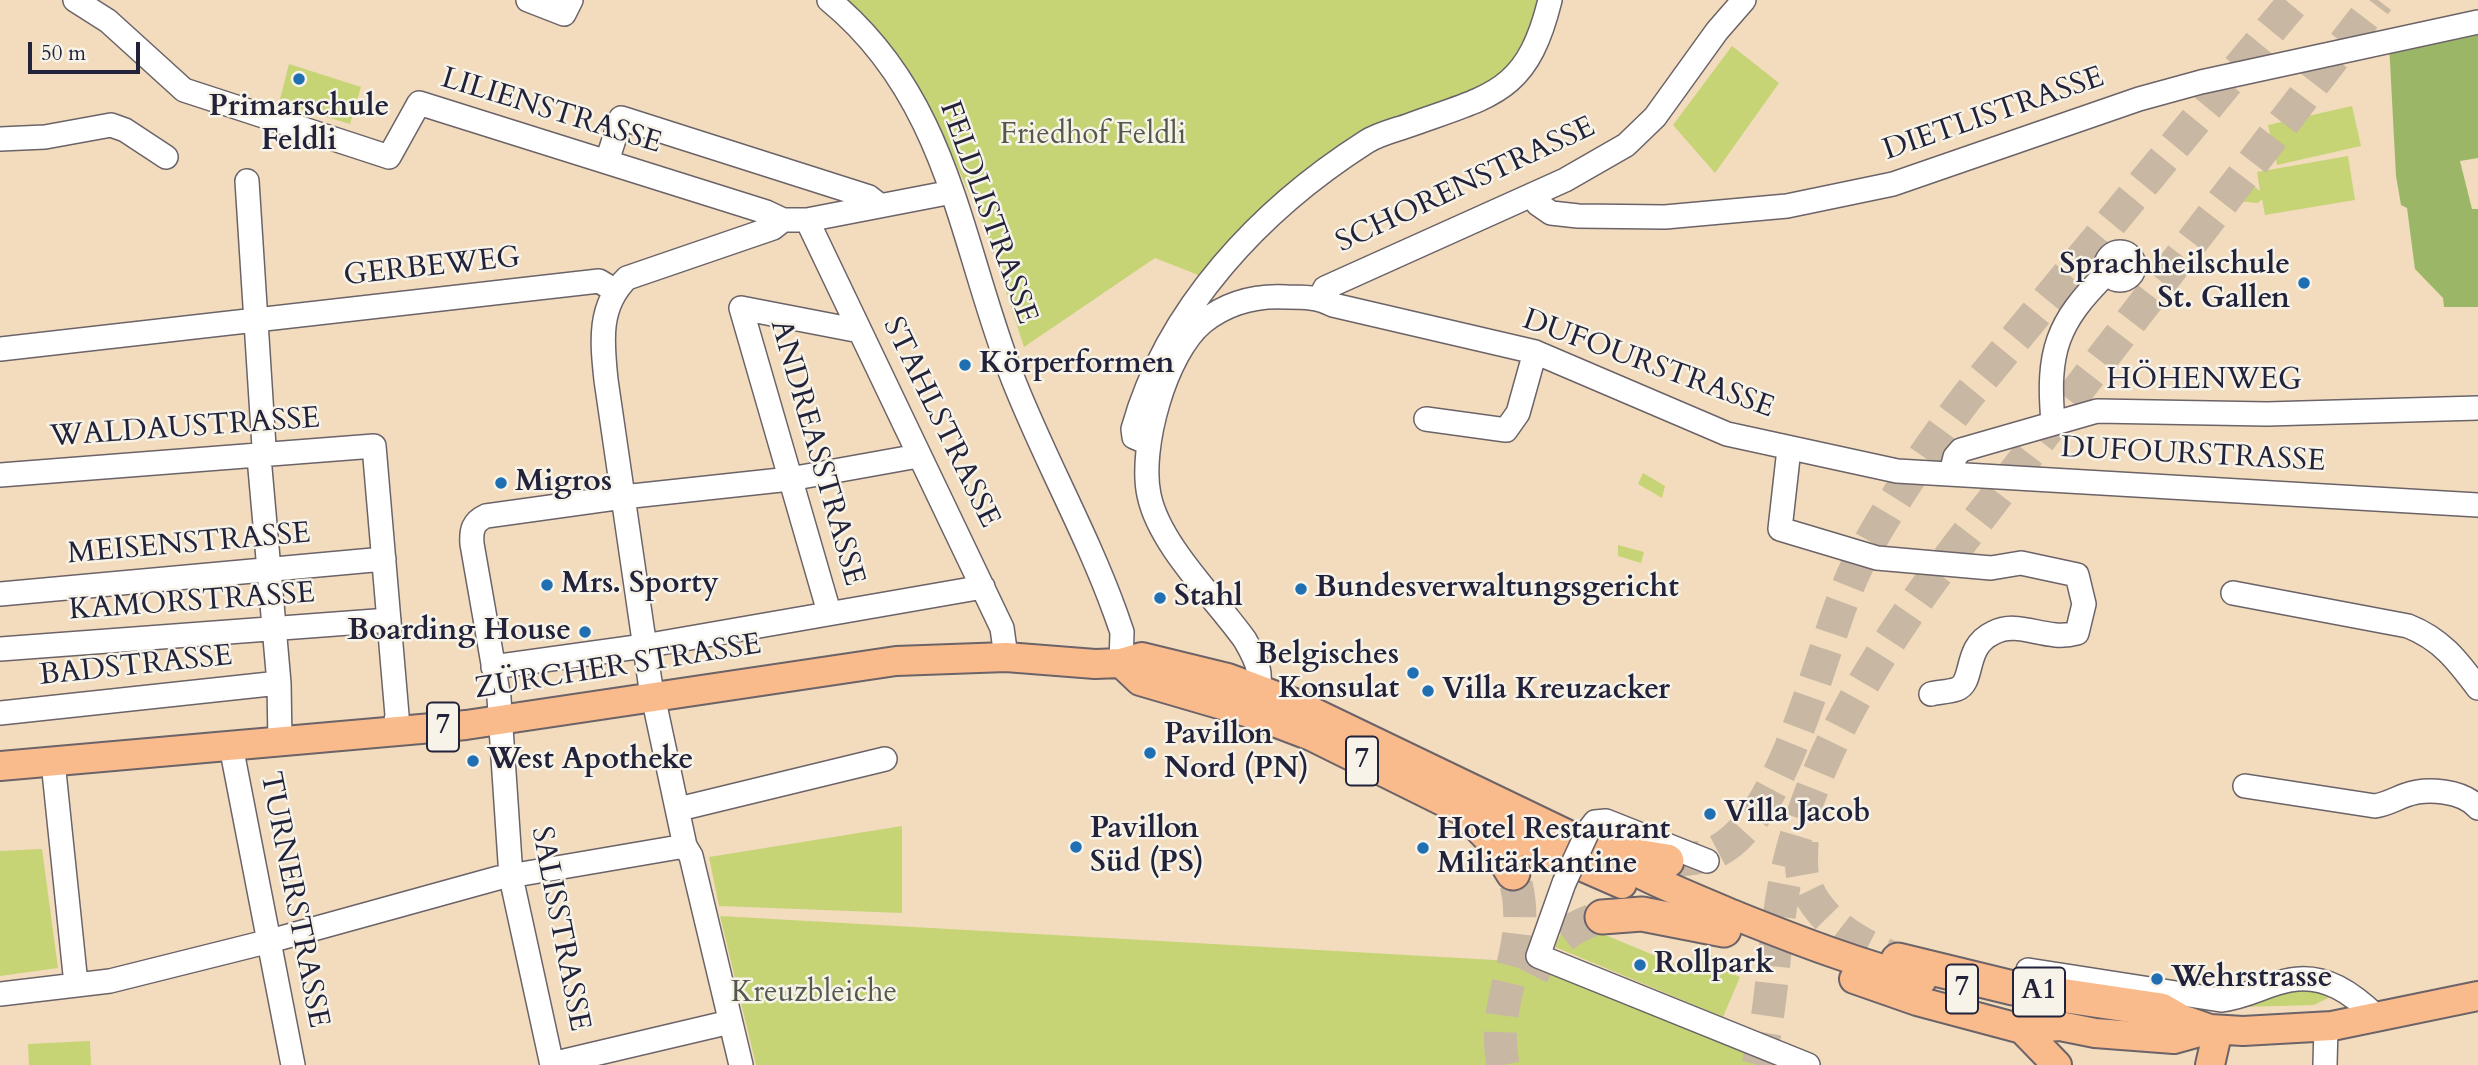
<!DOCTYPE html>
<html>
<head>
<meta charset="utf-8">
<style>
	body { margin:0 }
	#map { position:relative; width:2478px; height:1065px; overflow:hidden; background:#f2dcbd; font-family:Cardo,serif }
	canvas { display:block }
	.scale { position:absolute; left:28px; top:42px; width:112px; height:32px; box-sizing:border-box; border:4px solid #22223b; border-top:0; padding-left:9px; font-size:21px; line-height:24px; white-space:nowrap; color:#22223b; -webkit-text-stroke:5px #f7f3e8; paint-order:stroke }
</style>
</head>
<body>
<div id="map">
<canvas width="2478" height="1065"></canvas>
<div class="scale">50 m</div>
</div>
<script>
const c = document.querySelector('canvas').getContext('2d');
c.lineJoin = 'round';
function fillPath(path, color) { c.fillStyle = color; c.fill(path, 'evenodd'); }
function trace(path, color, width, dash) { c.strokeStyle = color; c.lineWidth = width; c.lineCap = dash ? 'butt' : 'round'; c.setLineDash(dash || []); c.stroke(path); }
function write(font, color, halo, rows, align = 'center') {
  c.font = font + ' Cardo,serif'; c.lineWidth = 5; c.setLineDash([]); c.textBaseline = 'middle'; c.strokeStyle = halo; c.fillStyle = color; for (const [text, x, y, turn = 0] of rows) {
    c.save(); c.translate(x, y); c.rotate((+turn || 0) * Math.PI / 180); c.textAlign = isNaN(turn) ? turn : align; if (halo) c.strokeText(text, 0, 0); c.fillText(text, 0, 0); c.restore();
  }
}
fillPath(new Path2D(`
	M 829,0 L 1550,0 L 1512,81 L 1368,140 L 1211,280 L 1155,258 L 1024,347 L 987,233 L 948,146 Z
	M 1732,46 L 1779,83 L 1715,173 L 1673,125 Z
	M 289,64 L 361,87 L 350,124 L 279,103 Z
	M 2352,106 L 2361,146 L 2277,165 L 2268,125 Z
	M 2348,156 L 2355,200 L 2265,215 L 2262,199 L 2258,203 C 2247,202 2235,202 2228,194 L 2233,186 L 2249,183 L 2260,191 L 2257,172 Z
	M 1643,473 L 1665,486 L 1662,498 L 1638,484 Z
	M 1618,545 L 1644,552 L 1641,563 L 1618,556 Z
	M 902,826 L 902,913 L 719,906 L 709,857 Z
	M 42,849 L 58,968 L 0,976 L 0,851 Z
	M 720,916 L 1530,962 L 1779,1065 L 756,1065 Z
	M 1567,919 L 1687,969 L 1692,957 L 1704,962 L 1708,954 L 1724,961 L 1721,969 L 1740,977 L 1723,1017 L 1555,947 Z
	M 2282,986 L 2336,994 L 2314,1005 L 2244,1007 L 2244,1002 Z
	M 90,1041 L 91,1065 L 29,1065 L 28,1044 Z`), '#c6d476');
fillPath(new Path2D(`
	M 2478,24 L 2478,158 L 2460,161 L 2472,209 L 2478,209 L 2478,307 L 2444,307 L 2443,298 L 2415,269 L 2407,208 L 2401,205 L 2396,176 L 2389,43 Z`), '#9cb667');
trace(new Path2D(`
	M 1802,842 C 1802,853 1800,870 1804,881 C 1818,922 1860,945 1898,960
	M 1669,861 C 1683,860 1697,859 1711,854 C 1788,823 1821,638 1857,566 C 1888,506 1927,450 1967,397 L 2295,0
	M 1532,975 C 1548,943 1569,927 1602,917
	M 1503,1065 C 1489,993 1537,947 1513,873
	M 1758,1065 C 1773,1006 1773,945 1784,886 C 1806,771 1866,670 1934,577 L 2378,0`), '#c8b7a3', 33, [33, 17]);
const minor = new Path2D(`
	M 75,0 L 108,21 L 184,90 L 389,157 L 419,103 L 766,212 L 783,220
	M 528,0 L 564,14 L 571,0
	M 829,0 C 950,99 960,244 1013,379 C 1044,458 1086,532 1115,612 L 1122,632 L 1121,663
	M 0,139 L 45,137 L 111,125 L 125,130 L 166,157
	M 607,161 L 621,118 L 869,197 L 878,204
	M 247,181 L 264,447 L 259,457 L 279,683 L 280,742
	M 1532,195 L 1538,204 L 1551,213 L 1578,216 L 1665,217 L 1787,206 L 1893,184 L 2139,99 L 2201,82 L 2478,22
	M 807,220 L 1002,628 L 1006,657
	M2106 266a14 14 0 1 1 28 0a14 14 0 1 1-28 0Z
	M 1320,298 L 1325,288 L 1565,180 L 1626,145 L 1655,117 L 1717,31 L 1744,0
	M 0,349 L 599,281 L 614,290
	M 1426,419 L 1506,430 L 1518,413 L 1535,352
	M 2053,422 C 2047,352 2056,323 2107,273
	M 1148,443 L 1134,437 L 1133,429 C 1167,308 1261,209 1366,142 C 1378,134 1396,130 1410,125 C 1492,95 1527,94 1550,0
	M 1789,449 L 1780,529 L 1877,558 L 1991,568 L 2021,563 L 2077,575 L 2084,604 L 2077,633 C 2045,642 2020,619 1993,633 C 1963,647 1975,682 1957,689 C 1949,692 1939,692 1931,694
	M 1951,473 L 1955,457 L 1961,450 L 2097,411 L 2267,414 L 2478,408
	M 0,475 L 374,446 L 397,715 L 394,733
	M 2233,593 L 2408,626 C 2441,639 2457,660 2478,688
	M 0,594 L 384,559
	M 829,612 L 741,308 L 860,331
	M 0,649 L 389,620
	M 493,667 L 644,646 L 983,587
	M 1255,704 C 1263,675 1260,666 1245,640 C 1216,599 1159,545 1149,495 C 1139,449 1165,353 1203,322 C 1228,302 1255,295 1287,297 C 1304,297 1318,297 1333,305 L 1535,352 L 1727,434 L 1897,471 L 2478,505
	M 0,713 L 279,683
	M 231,746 L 293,1065
	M 53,762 L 76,984
	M 2245,786 L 2375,806 C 2387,804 2395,799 2406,795 C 2427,787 2464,791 2478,808
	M 679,809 L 885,759
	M 1588,831 L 1595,822 L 1606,821 L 1707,861
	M 1564,883 L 1538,956 L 1808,1065
	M 2028,970 L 2221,1000 C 2248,997 2266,984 2290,980 C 2325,973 2353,994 2377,1017
	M 0,994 L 110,981 L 270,941 L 498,878 L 685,846
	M 552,1064 L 730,1022
	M 552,1065 L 511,877 L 499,698 L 472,544 C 471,530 473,522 486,516 L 623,497 L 790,479 L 918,456
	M 741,1065 L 691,856 L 685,846 L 650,682 L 606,380 C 602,342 598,306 627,278 L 773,228 L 783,220 L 807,220 L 952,192
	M 2325,1065 L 2326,1026`);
const major = new Path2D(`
	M 1121,663 L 1140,681 L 1253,714 L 1311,736 L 1519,839 L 1622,884
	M 0,766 L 466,725 L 896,661 L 1006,657 L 1095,664 L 1121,663 L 1142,657 L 1228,678 L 1292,702 L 1579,840 C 1629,872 1684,894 1739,917 C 1799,941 1859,964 1922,980
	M 1854,979 L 1917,1001 L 2022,1029 L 2060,1026 L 2095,1033 L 2174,1039 L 2210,1029 L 2243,1031 L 2332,1026 L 2478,996
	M 2158,1023 L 2187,1021 L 2210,1029
	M 2022,1029 L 2057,1065
	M 2210,1065 L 2218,1030`);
const highway = new Path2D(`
	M 1469,815 L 1492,839 L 1513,873
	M 1579,840 L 1617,853 L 1667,861
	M 1602,917 L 1642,914 L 1724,930
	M 1898,960 L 2013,988 L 2161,1010 L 2180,1021`);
trace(minor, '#6b6368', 26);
trace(major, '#6b6368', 32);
trace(highway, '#6b6368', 37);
trace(minor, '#fff', 23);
trace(major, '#fabb8c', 28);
trace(highway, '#fabb8c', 33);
const minorBridge = new Path2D(`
	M 1564,883 L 1588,831`);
trace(minorBridge, '#6b6368', 26, []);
trace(minorBridge, '#fff', 23);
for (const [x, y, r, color] of [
	[299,79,7,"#1f6fb2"],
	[2304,283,7,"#1f6fb2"],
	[965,365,7,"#1f6fb2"],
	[501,483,7,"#1f6fb2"],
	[547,585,7,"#1f6fb2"],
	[1301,589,7,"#1f6fb2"],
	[1160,598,7,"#1f6fb2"],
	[585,632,7,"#1f6fb2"],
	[1413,673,7,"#1f6fb2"],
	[1428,691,7,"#1f6fb2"],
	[1150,753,7,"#1f6fb2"],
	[473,761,7,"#1f6fb2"],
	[1710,814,7,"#1f6fb2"],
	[1076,847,7,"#1f6fb2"],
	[1423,848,7,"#1f6fb2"],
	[1640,965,7,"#1f6fb2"],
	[2157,979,7,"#1f6fb2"]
]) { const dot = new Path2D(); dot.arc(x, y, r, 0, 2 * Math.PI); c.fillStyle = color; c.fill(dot); trace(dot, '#f7f3e8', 2.5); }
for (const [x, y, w] of [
	[443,727,32],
	[1362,761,32],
	[1962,989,32],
	[2039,992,52]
]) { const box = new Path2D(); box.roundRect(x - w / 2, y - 24.5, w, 49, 5); c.fillStyle = '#f7f3e8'; c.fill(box); trace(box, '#22223b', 2); }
write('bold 28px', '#22223b', null, [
	["7",443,727],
	["7",1362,761],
	["7",1962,989],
	["A1",2039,992]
]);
write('bold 30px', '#22223b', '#f7f3e8', [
	["Primarschule",299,108,"center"],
	["Feldli",299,142,"center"],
	["Sprachheilschule",2290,266,"right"],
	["St. Gallen",2290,300,"right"],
	["Körperformen",979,365],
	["Migros",515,483],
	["Mrs. Sporty",561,585],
	["Bundesverwaltungsgericht",1315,589],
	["Stahl",1174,598],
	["Boarding House",571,632,"right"],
	["Belgisches",1399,656,"right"],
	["Konsulat",1399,690,"right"],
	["Villa Kreuzacker",1442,691],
	["Pavillon",1164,736],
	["Nord (PN)",1164,770],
	["West Apotheke",487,761],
	["Villa Jacob",1724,814],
	["Pavillon",1090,830],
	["Süd (PS)",1090,864],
	["Hotel Restaurant",1437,831],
	["Militärkantine",1437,865],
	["Rollpark",1654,965],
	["Wehrstrasse",2171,979]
], 'left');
write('30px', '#22223b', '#f7f3e8', [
	["LILIENSTRASSE",551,112,17],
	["DIETLISTRASSE",1994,115,-19],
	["SCHORENSTRASSE",1466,186,-25],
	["FELDLISTRASSE",987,213,70],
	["GERBEWEG",432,268,-6],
	["DUFOURSTRASSE",1648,365,20],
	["HÖHENWEG",2204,381],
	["STAHLSTRASSE",940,423,64],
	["WALDAUSTRASSE",185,429,-4],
	["ANDREASSTRASSE",816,453,74],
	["DUFOURSTRASSE",2193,456,3],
	["MEISENSTRASSE",189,545,-5],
	["KAMORSTRASSE",192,603,-4],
	["BADSTRASSE",136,667,-6],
	["ZÜRCHER STRASSE",618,668,-9],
	["TURNERSTRASSE",293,900,79],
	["SALISSTRASSE",559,929,79]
]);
write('30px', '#53574d', '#f7f3e8', [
	["Friedhof Feldli",1093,136],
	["Kreuzbleiche",814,994]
]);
</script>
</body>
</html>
